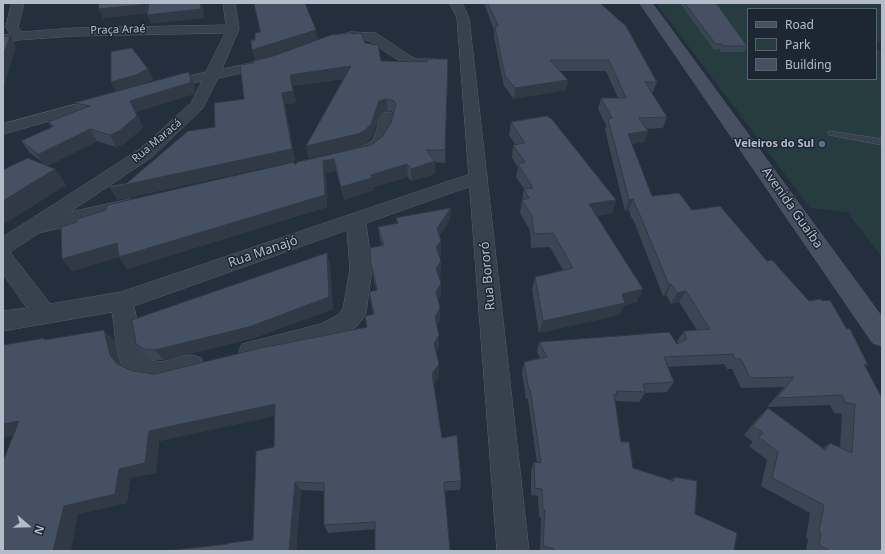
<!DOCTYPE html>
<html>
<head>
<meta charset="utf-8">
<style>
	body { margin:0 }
	#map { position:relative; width:885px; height:554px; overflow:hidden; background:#242f3e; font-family:"Noto Sans",sans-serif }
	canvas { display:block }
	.frame { position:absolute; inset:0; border:4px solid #b4bcc9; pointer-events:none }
	.legend { position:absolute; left:747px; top:8px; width:130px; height:72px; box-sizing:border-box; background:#1d2633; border:1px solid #59626f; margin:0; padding:5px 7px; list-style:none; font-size:12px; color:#b4bcc9 }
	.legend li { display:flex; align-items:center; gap:8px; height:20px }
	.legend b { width:20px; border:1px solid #59626f }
	.north { position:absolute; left:8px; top:506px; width:40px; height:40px; -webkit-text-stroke:3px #1d2633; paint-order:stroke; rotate:110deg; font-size:11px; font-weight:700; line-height:16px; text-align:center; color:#b4bcc9 }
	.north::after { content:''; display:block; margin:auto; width:14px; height:18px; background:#b4bcc9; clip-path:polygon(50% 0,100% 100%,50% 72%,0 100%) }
</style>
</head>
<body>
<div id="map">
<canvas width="885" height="554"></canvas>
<div class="frame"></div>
<ul class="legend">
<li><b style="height:5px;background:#465061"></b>Road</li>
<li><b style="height:11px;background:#263c3f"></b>Park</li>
<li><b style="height:11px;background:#455162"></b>Building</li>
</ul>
<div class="north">N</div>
</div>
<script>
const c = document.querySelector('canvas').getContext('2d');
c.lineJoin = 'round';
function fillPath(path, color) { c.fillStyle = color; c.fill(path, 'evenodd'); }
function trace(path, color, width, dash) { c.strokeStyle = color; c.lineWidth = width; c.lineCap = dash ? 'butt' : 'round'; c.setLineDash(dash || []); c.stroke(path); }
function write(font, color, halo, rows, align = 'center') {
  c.font = font + ' "Noto Sans",sans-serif'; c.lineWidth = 3; c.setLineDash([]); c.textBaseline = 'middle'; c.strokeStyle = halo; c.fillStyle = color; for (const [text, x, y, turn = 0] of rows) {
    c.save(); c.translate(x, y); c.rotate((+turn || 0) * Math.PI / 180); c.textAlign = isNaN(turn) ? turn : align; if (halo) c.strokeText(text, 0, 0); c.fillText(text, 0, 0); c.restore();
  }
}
fillPath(new Path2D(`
	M 656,3 L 882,3 L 882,43 L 876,40 L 876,9 L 748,9 L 748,79 L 876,79 L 876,49 L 882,51 L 882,257 L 847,212 L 810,208 Z`), '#263c3f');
const service = new Path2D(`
	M 829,131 L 882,139 L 882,145 L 829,135 L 828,133 Z`);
const minor = new Path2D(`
	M 12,3 L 24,3 L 18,27 L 22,32 L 75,28 L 226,25 L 223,3 L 235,3 L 239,29 L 222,69 L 270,59 L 275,60 L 277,63 L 275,66 L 218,78 L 203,108 L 152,157 L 70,212 L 130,199 L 137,200 L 140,205 L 137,210 L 39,233 L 10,252 L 50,304 L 121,292 L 473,173 L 479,171 L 485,173 L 488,177 L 485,181 L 366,223 L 372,269 L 366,313 L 362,320 L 354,329 L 335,340 L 251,362 L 242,358 L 239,351 L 242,344 L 321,324 L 338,315 L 343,309 L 350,269 L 347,230 L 134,306 L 144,356 C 164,369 173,355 192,355 C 194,355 198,357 201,358 L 205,366 L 201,374 C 178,382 152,391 131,375 C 126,371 123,369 121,363 C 115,349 115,327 112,312 L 3,331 L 3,311 L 27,308 L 3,274 L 3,237 L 140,149 L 191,103 L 202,81 L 162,90 L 157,89 L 155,86 L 157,83 L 206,72 L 225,33 L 75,36 L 18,40 L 3,43 L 3,35 L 10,34 L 6,27 Z
	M 351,32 L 376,33 L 410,56 L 417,59 L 437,59 L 439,62 L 437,65 C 412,71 400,62 380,48 C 376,46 371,41 367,40 C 353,37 340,47 327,44 L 325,41 L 327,38 Z
	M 106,96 L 111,98 L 114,101 L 111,104 L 3,134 L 3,124 Z
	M 388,112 L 394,114 L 396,117 C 392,134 388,150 368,156 C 362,157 359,158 353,157 L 350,153 C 355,146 366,147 372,140 C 378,133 377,121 382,114 Z`);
const tertiary = new Path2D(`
	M 450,3 L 462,3 L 469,18 L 529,551 L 497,551 L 457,18 Z`);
const secondary = new Path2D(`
	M 640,3 L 652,3 L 882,317 L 882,346 L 873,343 Z`);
trace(service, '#565f6c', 1);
trace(minor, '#565f6c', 1);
trace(tertiary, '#565f6c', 1);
trace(secondary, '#565f6c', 1);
fillPath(service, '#38414e');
fillPath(minor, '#38414e');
fillPath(tertiary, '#38414e');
fillPath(secondary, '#465061');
fillPath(new Path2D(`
	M 484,3 L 600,3 L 657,82 L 653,92 L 651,92 L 667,117 L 663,128 L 646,129 L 648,131 L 644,142 L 632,144 L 652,196 L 692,210 L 767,261 L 809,301 L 868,365 L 865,367 L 882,551 L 806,551 L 808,539 L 806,538 L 810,513 L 761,486 L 767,460 L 749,446 L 753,442 L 744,435 L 758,418 L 768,408 L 823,448 L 830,443 L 840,447 L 842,414 L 834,413 L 830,405 L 767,407 L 784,387 L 741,388 L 732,369 L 727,369 L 724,364 L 668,367 L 674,382 L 667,392 L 645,393 L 639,402 L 615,401 L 621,442 L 633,468 L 671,480 L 674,477 L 695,514 L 734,551 L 540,551 L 541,517 L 539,517 L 538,496 L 531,495 L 531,471 L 534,462 L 537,463 L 528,399 L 526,399 L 522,372 L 524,362 L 540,358 L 537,352 L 539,342 L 677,344 L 678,344 L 677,341 L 684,331 L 697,330 L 679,302 L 671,304 L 666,295 L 663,296 L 633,219 L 632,219 L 629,210 L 625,211 L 605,130 L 606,125 L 598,109 L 601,98 L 618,98 L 606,71 L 560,71 L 566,90 L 514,99 L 504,86 L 494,37 L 494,30 Z
	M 680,3 L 716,3 L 747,46 L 744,52 L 721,52 L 719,49 L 714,50 Z
	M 352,34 L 365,43 L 381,61 L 448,70 L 445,163 L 435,162 L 435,174 L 411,181 L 408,177 L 374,187 L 374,190 L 344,200 L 336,171 L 326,173 L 327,207 L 127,269 L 119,257 L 72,271 L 62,259 L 295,165 L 371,145 L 382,137 L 391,123 L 394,112 L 388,111 L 381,113 L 372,136 L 366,143 L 359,147 L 309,158 L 306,146 L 343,79 L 293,86 L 296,103 L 285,104 L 295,161 L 118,200 L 110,188 L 127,183 L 215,127 L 244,99 L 254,63 Z
	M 148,69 L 153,79 L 142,85 L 194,84 L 195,91 L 194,94 L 136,112 L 143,128 L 125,143 L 116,147 L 97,141 L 47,166 L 55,169 L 66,185 L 43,164 L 41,161 L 30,153 L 21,141 L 52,127 L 48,122 L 78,110 L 74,103 L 116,92 Z
	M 549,118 L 616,200 L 612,213 L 596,216 L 637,302 L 624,305 L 619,315 L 539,333 L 532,290 L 535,277 L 563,270 L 550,247 L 531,248 L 530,230 L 520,213 L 524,189 L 516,177 L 518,167 L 512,158 L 513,145 L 515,144 L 509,135 L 511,122 Z
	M 396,218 L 450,220 L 439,236 L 441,254 L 439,256 L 441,261 L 441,273 L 439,276 L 441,283 L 441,295 L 438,300 L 440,320 L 437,325 L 439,346 L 436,352 L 439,364 L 439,375 L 434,384 L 442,438 L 461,481 L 460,490 L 444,491 L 375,529 L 328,533 L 324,525 L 324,491 L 301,490 L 296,551 L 228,544 L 253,540 L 274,447 L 274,416 L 159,441 L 156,473 L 130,478 L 127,503 L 78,514 L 14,435 L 3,437 L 3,345 L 47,339 L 115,342 L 120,365 L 132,371 L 155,374 L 367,327 L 365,316 L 373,314 L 369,292 L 376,290 L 373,276 L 371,263 L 382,245 L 380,240 L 378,227 L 397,223 Z
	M 330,265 L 333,309 L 254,338 L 164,360 L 152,360 L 145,355 L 136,344 Z`), '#3b4654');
fillPath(new Path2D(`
	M 200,3 L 203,3 L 204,18 L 151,24 L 147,15 Z
	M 149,4 L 153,13 L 103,18 L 99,9 Z
	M 316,30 L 318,40 L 255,61 L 252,50 Z
	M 10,36 L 16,47 L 3,90 L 3,56 Z
	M 351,66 L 352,77 L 293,86 L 296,103 L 285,104 L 295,161 L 118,200 L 110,188 L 292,149 L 282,93 L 290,75 Z
	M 148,69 L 153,79 L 141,85 L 116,92 L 111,82 Z
	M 189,72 L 194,84 L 195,91 L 194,94 L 136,112 L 143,128 L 125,143 L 116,147 L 110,135 L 130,101 Z
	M 568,80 L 566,90 L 514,99 L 515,88 Z
	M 386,99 L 388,111 L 381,113 L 372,136 L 366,143 L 359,147 L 309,158 L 306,146 L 379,101 Z
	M 90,129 L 97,141 L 45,167 L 37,155 Z
	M 648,131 L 644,142 L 624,145 L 628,134 Z
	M 334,159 L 336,171 L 326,173 L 327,207 L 127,269 L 119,257 L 323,161 Z
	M 435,161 L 435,174 L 411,181 L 411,169 Z
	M 407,164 L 408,177 L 374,187 L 374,190 L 344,200 L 341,187 L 371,175 Z
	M 55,169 L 66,185 L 3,225 L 3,201 Z
	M 633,199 L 629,210 L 625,211 L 629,200 Z
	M 616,200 L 612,213 L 585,217 L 589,204 Z
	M 451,208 L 450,220 L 437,240 L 437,228 Z
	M 441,241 L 441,254 L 436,259 L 436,247 Z
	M 117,243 L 126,255 L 72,271 L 62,259 Z
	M 327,253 L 330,265 L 333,309 L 254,338 L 164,360 L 155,350 Z
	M 441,261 L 441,273 L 436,280 L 436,268 Z
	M 441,283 L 441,295 L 436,304 L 436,292 Z
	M 671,284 L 666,295 L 663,296 L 669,285 Z
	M 643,289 L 637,302 L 624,305 L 619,315 L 539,333 L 543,321 L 622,294 Z
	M 686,291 L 679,302 L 671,304 L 677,293 Z
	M 440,308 L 440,320 L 435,329 L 435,317 Z
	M 104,330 L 115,342 L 120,366 L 117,364 L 110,355 Z
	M 439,335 L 439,346 L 434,356 L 434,344 Z
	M 439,364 L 439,375 L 433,386 L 432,374 Z
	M 275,404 L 280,415 L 159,441 L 156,473 L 130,478 L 127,503 L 78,514 L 71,551 L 53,551 L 64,506 L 119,469 L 149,431 Z
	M 19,421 L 34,431 L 3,437 L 3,424 Z
	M 295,482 L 301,490 L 296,551 L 289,551 Z`), '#303945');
const building = new Path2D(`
	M 99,3 L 200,3 L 201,9 L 147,15 L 149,4 L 99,9 Z
	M 254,3 L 305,3 L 316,30 L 252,50 L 251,40 L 255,40 L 255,33 L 260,32 Z
	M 488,3 L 600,3 L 626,26 L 657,82 L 645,82 L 667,117 L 639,118 L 648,131 L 628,134 L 652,196 L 679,193 L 692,210 L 720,206 L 767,261 L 772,260 L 809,301 L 820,299 L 822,301 L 830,300 L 846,328 L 850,329 L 868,365 L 864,364 L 882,398 L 882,551 L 829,551 L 829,550 L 819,545 L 821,533 L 819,532 L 824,505 L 772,478 L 778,452 L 759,437 L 763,433 L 753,426 L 768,408 L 825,450 L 830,443 L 852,453 L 855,404 L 846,403 L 842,395 L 777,398 L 794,377 L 750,378 L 741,359 L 735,359 L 733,354 L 664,357 L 674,382 L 643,384 L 645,392 L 616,391 L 617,394 L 614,394 L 621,442 L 629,442 L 633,468 L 674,481 L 674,477 L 697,481 L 695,514 L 737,533 L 734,551 L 554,551 L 554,549 L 543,546 L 545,510 L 543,510 L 542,489 L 535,488 L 534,462 L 541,463 L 530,389 L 529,390 L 524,362 L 547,357 L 539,342 L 669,332 L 677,344 L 687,339 L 684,331 L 710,329 L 686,291 L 677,293 L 671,284 L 669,285 L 637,208 L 636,208 L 633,199 L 629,200 L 608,119 L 612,118 L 601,98 L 626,98 L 609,60 L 550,60 L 568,80 L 515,88 L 505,76 L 495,27 L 498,26 Z
	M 685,3 L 716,3 L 747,46 L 723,46 L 722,44 L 716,44 Z
	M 352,33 L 352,34 L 361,33 L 365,43 L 378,45 L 381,61 L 427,62 L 427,59 L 448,59 L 445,150 L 426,150 L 435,161 L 411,169 L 407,164 L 371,175 L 372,178 L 341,187 L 334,159 L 323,161 L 325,195 L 119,257 L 117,243 L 62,259 L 61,227 L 77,222 L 77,219 L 106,210 L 107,205 L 294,162 L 295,165 L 297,162 L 371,145 L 382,137 L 391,123 L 396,104 L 394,101 L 386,99 L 379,101 L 371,124 L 364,131 L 358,134 L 306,146 L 351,66 L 290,75 L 293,91 L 282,93 L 292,149 L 110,188 L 110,186 L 127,183 L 188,131 L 215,127 L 214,103 L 244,99 L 240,65 L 254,63 L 253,61 L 273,56 L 331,35 Z
	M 10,36 L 3,56 L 3,37 Z
	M 132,48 L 148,69 L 136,75 L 111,82 L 111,52 Z
	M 189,72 L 191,80 L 189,83 L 130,101 L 137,116 L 119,131 L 110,135 L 90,129 L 37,155 L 37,153 L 21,141 L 54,126 L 48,122 L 90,106 L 74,103 Z
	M 548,116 L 549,118 L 551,118 L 616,200 L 589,204 L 643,289 L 622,294 L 625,303 L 543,321 L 535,277 L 573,268 L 553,233 L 534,234 L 532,216 L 522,200 L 529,198 L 524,189 L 533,188 L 518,164 L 525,162 L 513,145 L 525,143 L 511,122 Z
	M 28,158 L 55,169 L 3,201 L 3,170 Z
	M 451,208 L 437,228 L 441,241 L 436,247 L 441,261 L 436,268 L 441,283 L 436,292 L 440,308 L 435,317 L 439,335 L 434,344 L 439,364 L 432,374 L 442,438 L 457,435 L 461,481 L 444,482 L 450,551 L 375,551 L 375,522 L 324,525 L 324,483 L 295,482 L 289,551 L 165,551 L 228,544 L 228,543 L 253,540 L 256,451 L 274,447 L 275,404 L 149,431 L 145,463 L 119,469 L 115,494 L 64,506 L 53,551 L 3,551 L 3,461 L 19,421 L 3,424 L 3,345 L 45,338 L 44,340 L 104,330 L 110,355 L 117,364 L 132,371 L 155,374 L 261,348 L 367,327 L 365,316 L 374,314 L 369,292 L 377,290 L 371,263 L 370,248 L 384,245 L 378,227 L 398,223 L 396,218 Z
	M 327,253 L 329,297 L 249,327 L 155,350 L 144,349 L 136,344 L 132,320 Z`);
fillPath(building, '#455162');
trace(building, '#303945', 1);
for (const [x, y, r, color] of [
	[822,144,4,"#5c6f8a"]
]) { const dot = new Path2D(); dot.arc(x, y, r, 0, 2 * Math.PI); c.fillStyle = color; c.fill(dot); trace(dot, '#1d2633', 1.5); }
write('11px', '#b4bcc9', '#1d2633', [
	["Praça Araé",118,30,-2],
	["Rua Maracá",157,141,-40]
]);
write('bold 11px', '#b4bcc9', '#1d2633', [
	["Veleiros do Sul",814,144]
], 'right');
write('13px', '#b4bcc9', '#1d2633', [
	["Avenida Guaíba",792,208,55],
	["Rua Manajó",263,252,-19],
	["Rua Bororó",488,276,-95]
]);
</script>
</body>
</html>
